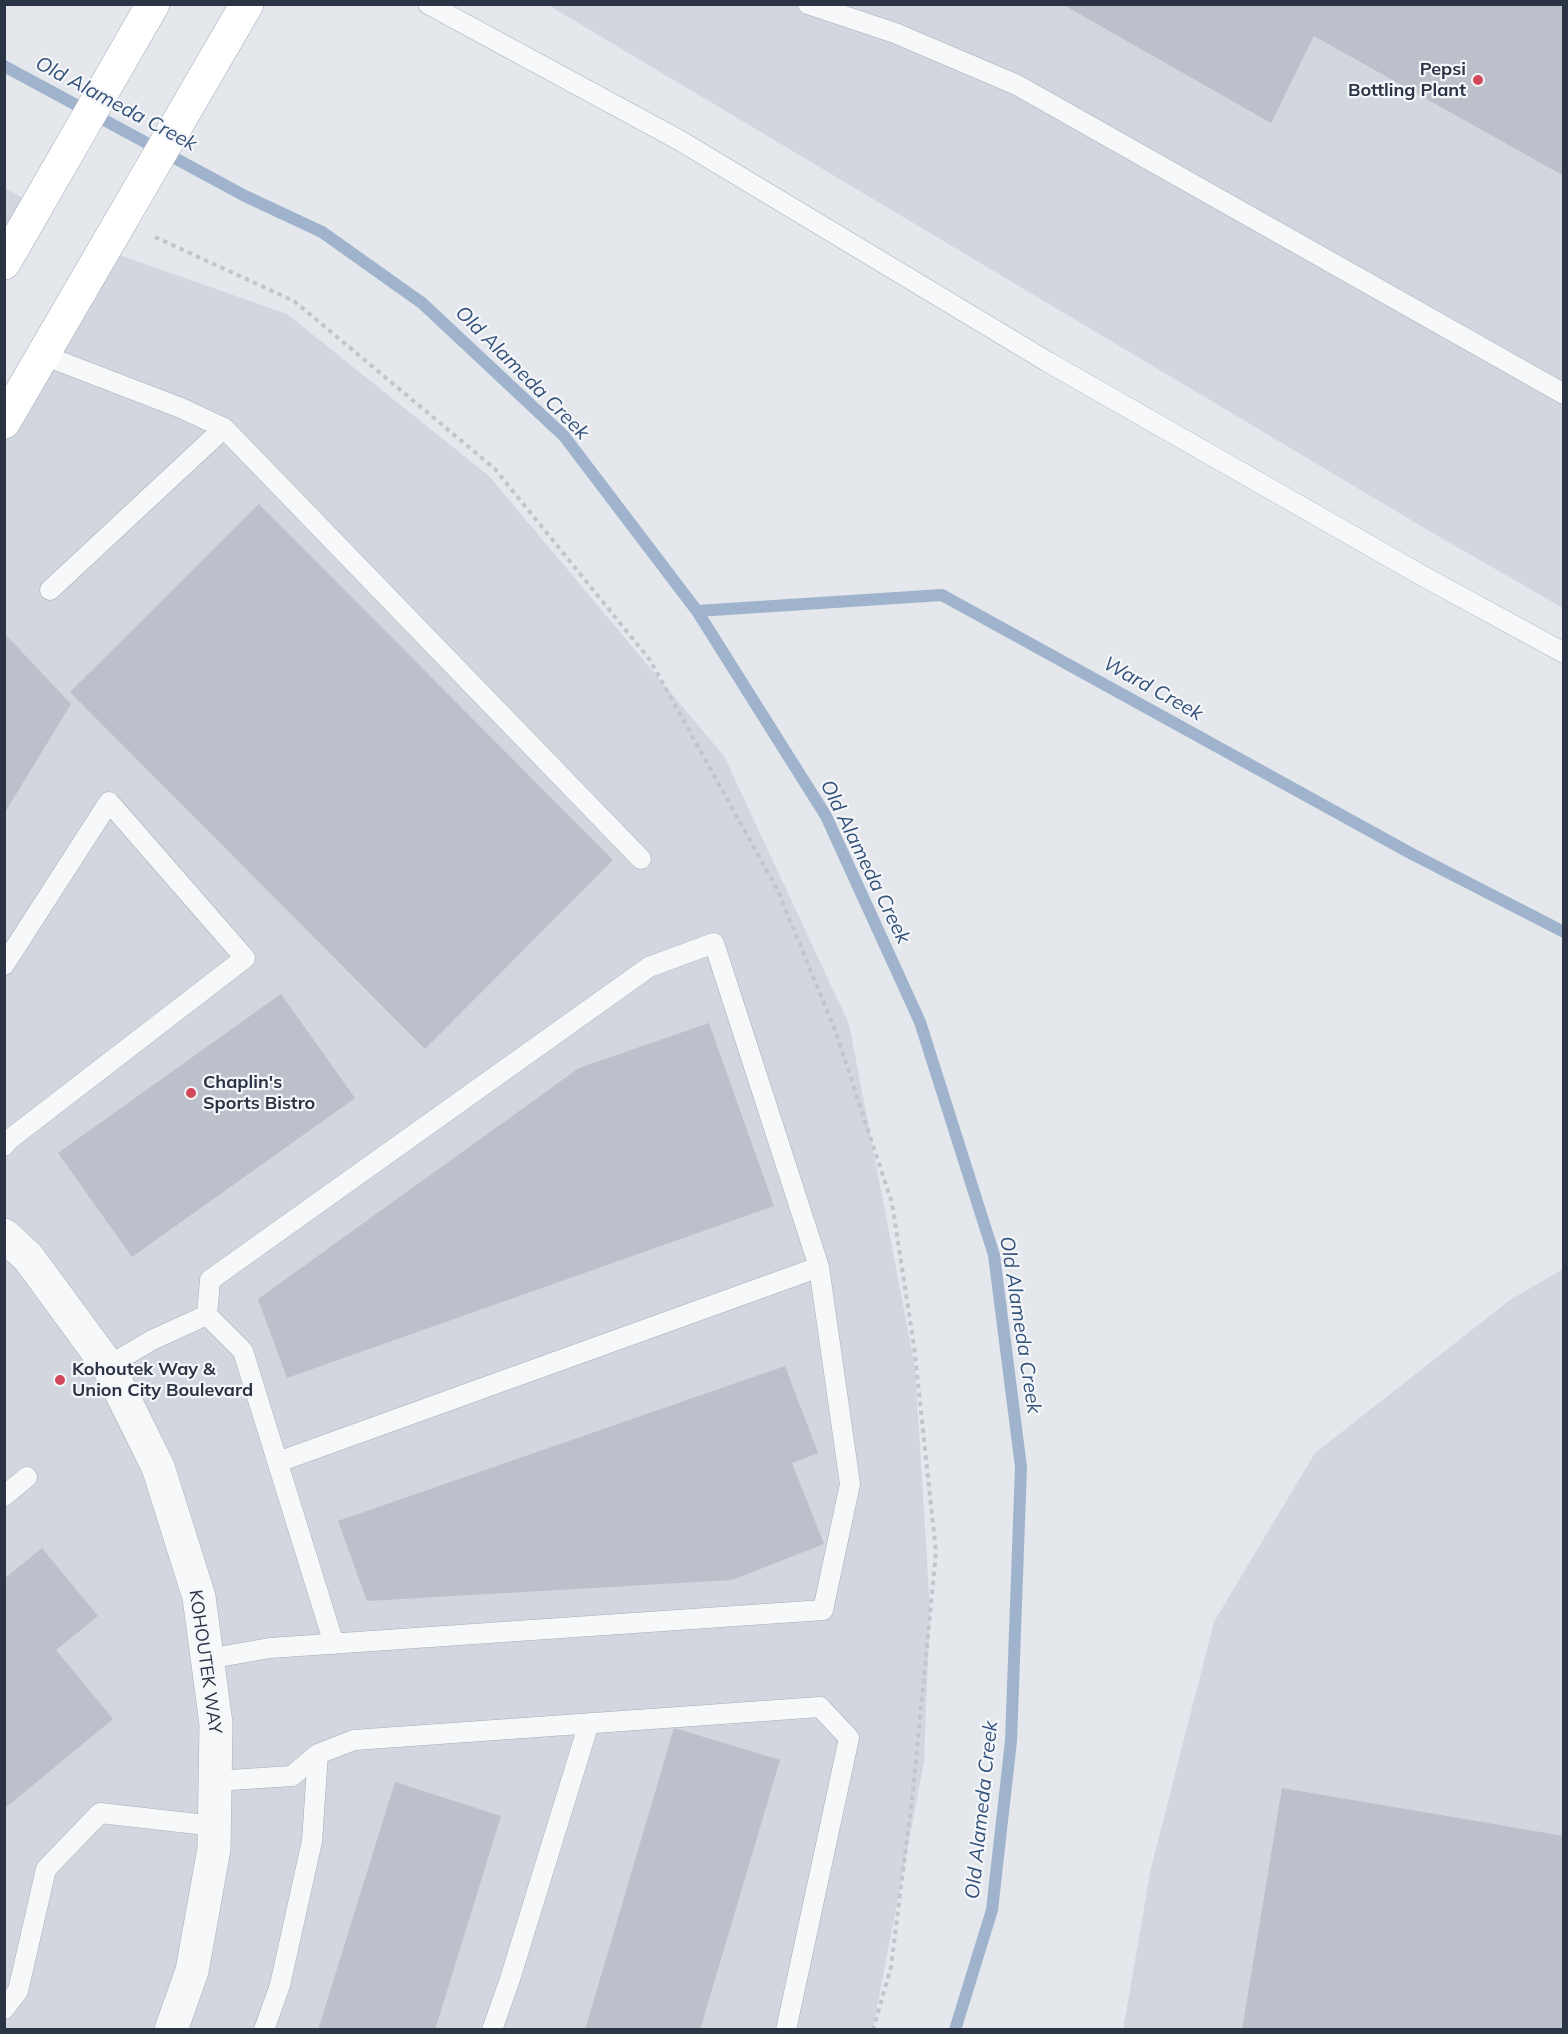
<!DOCTYPE html>
<html>
<head>
<meta charset="utf-8">
<style>
	body { margin:0 }
	#map { position:relative; width:1568px; height:2034px; overflow:hidden; background:#e4e7ec; font-family:Mulish,sans-serif }
	canvas { display:block }
	.frame { position:absolute; inset:0; border:6px solid #2b3445; pointer-events:none }
</style>
</head>
<body>
<div id="map">
<canvas width="1568" height="2034"></canvas>
<div class="frame"></div>
</div>
<script>
const c = document.querySelector('canvas').getContext('2d');
c.lineJoin = 'round';
function fillPath(path, color) { c.fillStyle = color; c.fill(path, 'evenodd'); }
function trace(path, color, width, dash) { c.strokeStyle = color; c.lineWidth = width; c.lineCap = dash ? 'butt' : 'round'; c.setLineDash(dash || []); c.stroke(path); }
function write(font, color, halo, rows, align = 'center') {
  c.font = font + ' Mulish,sans-serif'; c.lineWidth = 4.5; c.setLineDash([]); c.textBaseline = 'middle'; c.strokeStyle = halo; c.fillStyle = color; for (const [text, x, y, turn = 0] of rows) {
    c.save(); c.translate(x, y); c.rotate((+turn || 0) * Math.PI / 180); c.textAlign = isNaN(turn) ? turn : align; if (halo) c.strokeText(text, 0, 0); c.fillText(text, 0, 0); c.restore();
  }
}
fillPath(new Path2D(`
	M 548,5 L 1563,5 L 1563,608 L 1431,532 Z
	M 5,188 L 37,206 L 5,263 Z
	M 105,250 L 287,314 L 489,476 L 724,756 L 849,1024 L 915,1367 L 930,1609 L 924,1762 L 873,2029 L 5,2030 L 5,422 Z
	M 1563,1269 L 1563,2029 L 1123,2030 L 1151,1868 L 1214,1622 L 1315,1453 L 1510,1300 Z`), '#d2d6de');
trace(new Path2D(`
	M 4,66 L 245,196 L 322,232 L 422,303 L 564,436 L 697,611 L 826,816 L 920,1022 L 994,1255 L 1021,1467 L 1011,1741 L 992,1910 L 955,2030
	M 697,611 L 942,595 L 1412,854 L 1564,932`), '#9fb4cc', 12);
fillPath(new Path2D(`
	M 1062,4 L 1564,4 L 1564,176 L 1314,36 L 1271,123 Z
	M 259,504 L 613,860 L 425,1049 L 70,692 Z
	M 4,633 L 71,704 L 4,814 Z
	M 281,994 L 355,1098 L 132,1257 L 58,1153 Z
	M 709,1023 L 774,1206 L 287,1378 L 258,1299 L 579,1068 Z
	M 785,1366 L 818,1453 L 792,1463 L 824,1544 L 732,1580 L 367,1601 L 338,1521 Z
	M 42,1548 L 98,1616 L 56,1650 L 113,1719 L 4,1809 L 4,1579 Z
	M 674,1728 L 780,1760 L 700,2030 L 585,2030 Z
	M 395,1782 L 501,1816 L 435,2030 L 318,2030 Z
	M 1282,1788 L 1564,1836 L 1564,2030 L 1242,2030 Z`), '#bbc0ca');
const lane = new Path2D(`
	M 428,4 L 679,140 L 1048,362 L 1421,575 L 1564,653
	M 808,4 L 895,33 L 1017,85 L 1564,394
	M 43,355 L 181,408 L 224,428 L 641,859
	M 50,590 L 224,428
	M 4,965 L 109,802 L 245,958 L 10,1139 L 4,1146
	M 207,1315 L 243,1351 L 334,1644
	M 108,1366 L 152,1340 L 207,1315 L 210,1280 L 649,967 L 714,943 L 819,1267 L 850,1484 L 823,1610 L 270,1648 L 207,1659
	M 278,1462 L 819,1267
	M 4,1496 L 27,1477
	M 215,1781 L 292,1776 L 318,1754 L 354,1740 L 820,1707 L 849,1738 L 786,2030
	M 4,2009 L 18,1991 L 46,1869 L 100,1813 L 215,1826
	M 264,2030 L 280,1985 L 312,1841 L 318,1754
	M 492,2030 L 510,1979 L 589,1723`);
const street = new Path2D(`
	M 4,1235 L 28,1257 L 108,1366 L 158,1467 L 199,1597 L 216,1724 L 214,1849 L 192,1971 L 171,2030`);
const primary = new Path2D(`
	M 4,263 L 153,4
	M 4,422 L 247,4`);
trace(lane, '#a9aeb7', 21);
trace(street, '#a9aeb7', 34);
trace(primary, '#a3abb8', 34);
trace(new Path2D(`
	M 155,237 L 294,301 L 495,469 L 650,660 L 777,889 L 835,1030 L 892,1203 L 914,1346 L 936,1552 L 913,1791 L 891,1967 L 873,2030`), '#c2c5cb', 4, [4.5, 4.5]);
trace(lane, '#f7f8fa', 20);
trace(street, '#f7f8fa', 33);
trace(primary, '#fff', 33);
for (const [x, y, r, color] of [
	[1478,80,6,"#d1495b"],
	[191,1093,6,"#d1495b"],
	[60,1380,6,"#d1495b"]
]) { const dot = new Path2D(); dot.arc(x, y, r, 0, 2 * Math.PI); c.fillStyle = color; c.fill(dot); trace(dot, '#f4f6f9', 2); }
write('bold 18px', '#2b3445', '#f4f6f9', [
	["Pepsi",1466,70,"right"],
	["Bottling Plant",1466,91,"right"],
	["Chaplin's",203,1083],
	["Sports Bistro",203,1104],
	["Kohoutek Way &",72,1370],
	["Union City Boulevard",72,1391]
], 'left');
write('18px', '#2b3445', '#f4f6f9', [
	["KOHOUTEK WAY",205,1662,82]
]);
write('italic 20px', '#34527a', '#f4f6f9', [
	["Old Alameda Creek",116,104,28],
	["Old Alameda Creek",522,373,45],
	["Ward Creek",1153,689,29],
	["Old Alameda Creek",865,862,64],
	["Old Alameda Creek",1020,1325,81],
	["Old Alameda Creek",982,1810,-84]
]);
</script>
</body>
</html>
